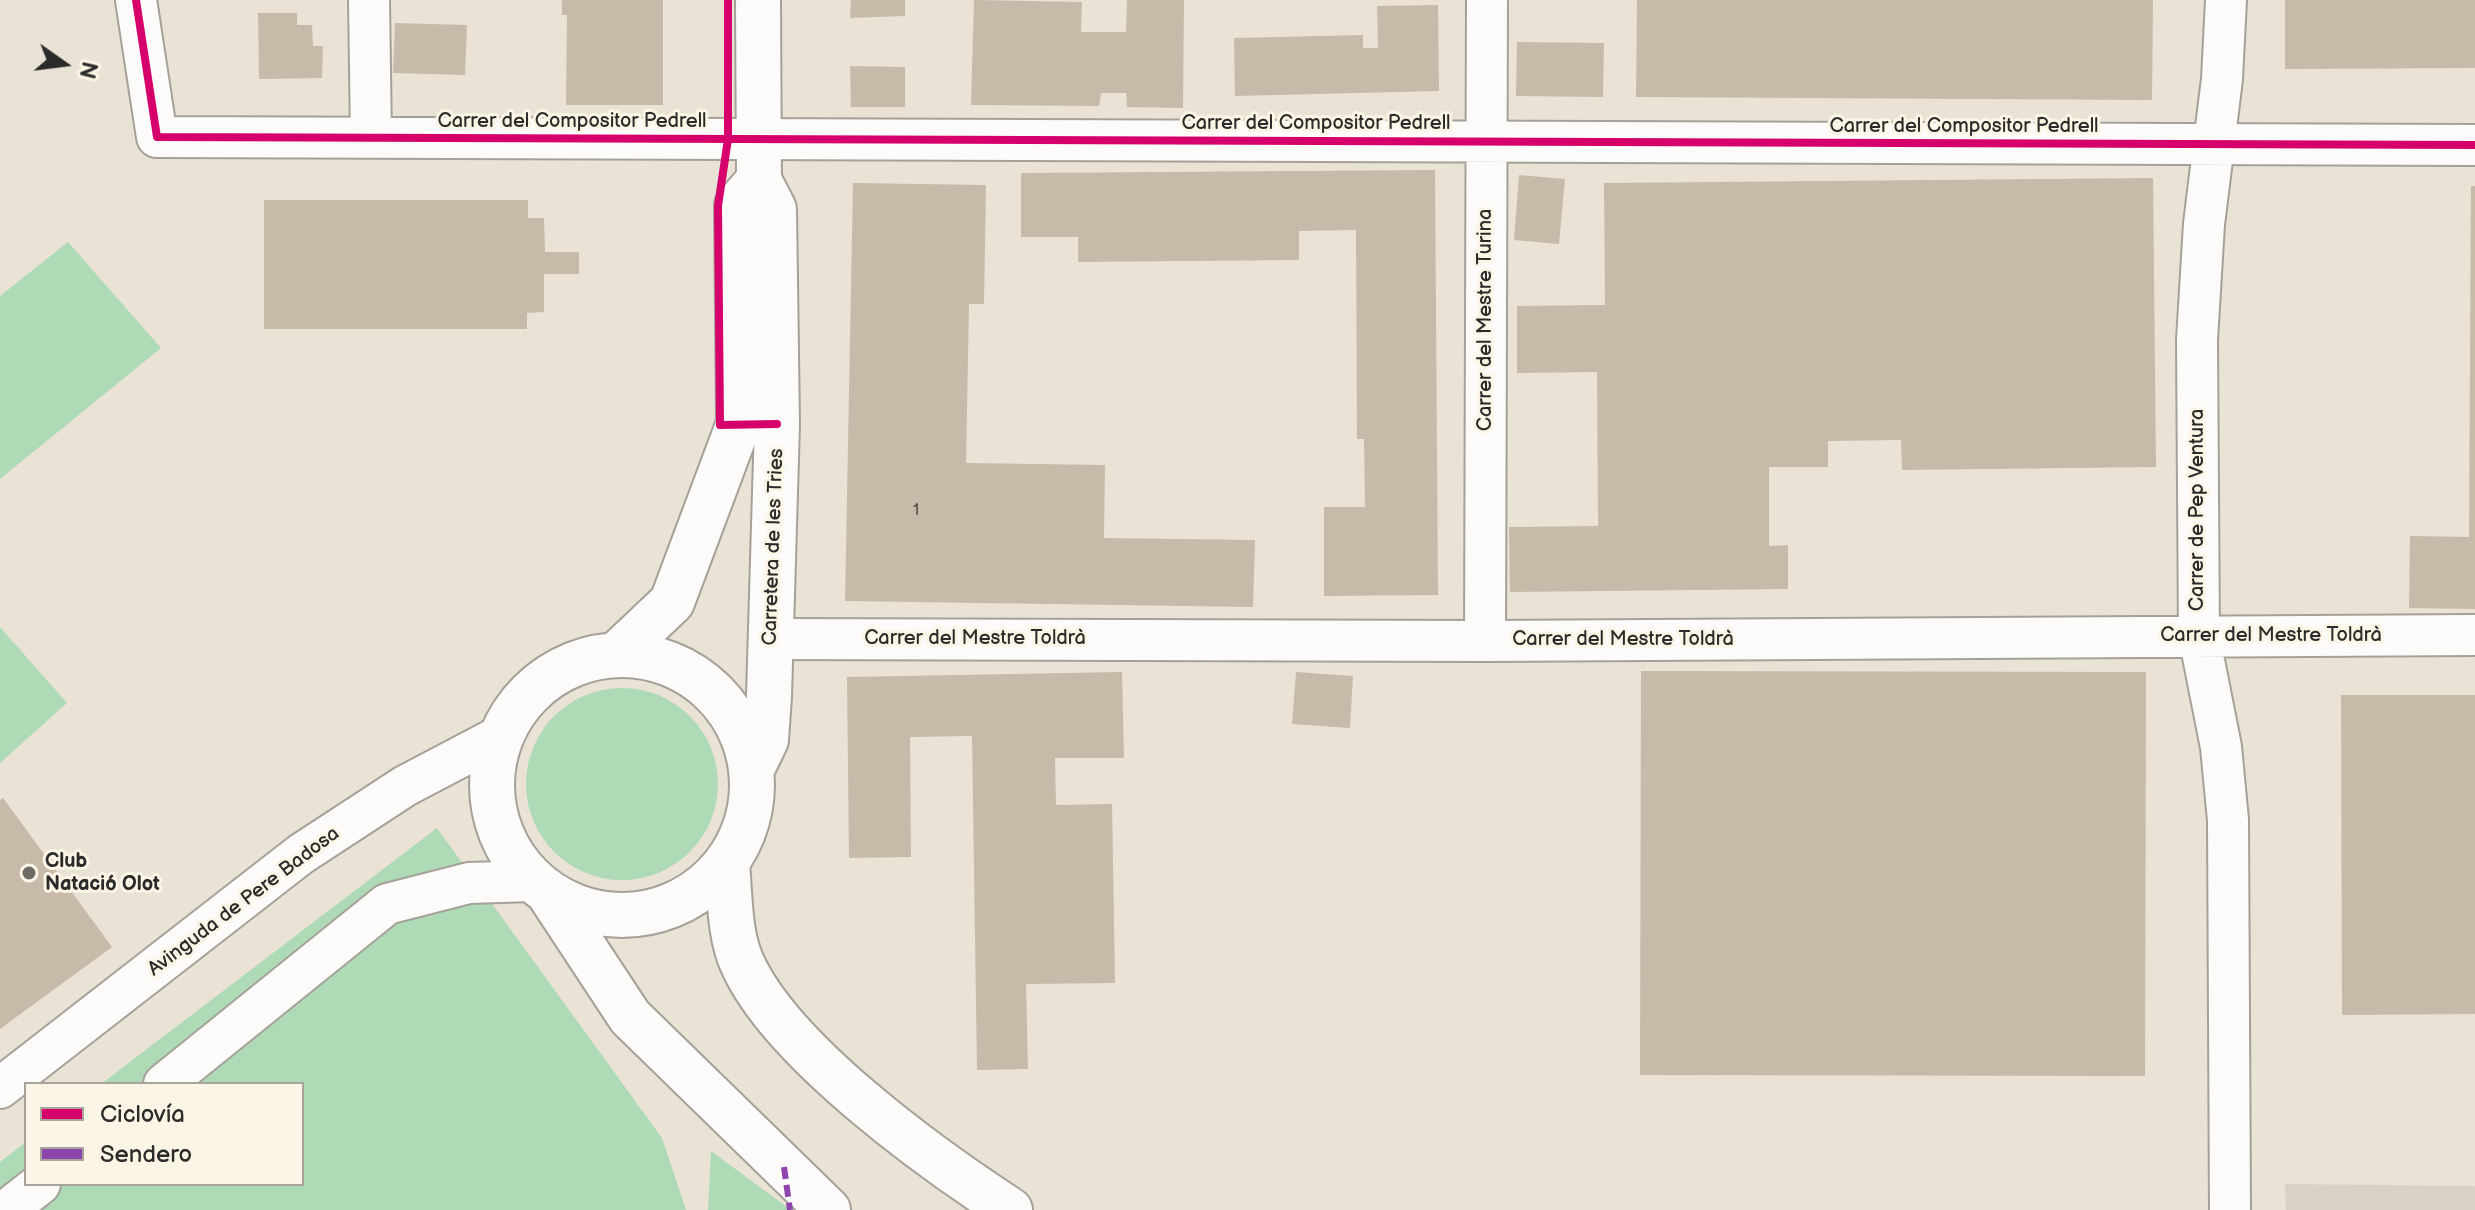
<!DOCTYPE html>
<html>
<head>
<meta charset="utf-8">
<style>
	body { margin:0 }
	#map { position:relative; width:2475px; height:1210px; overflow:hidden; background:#eae2d4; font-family:"Balsamiq Sans",sans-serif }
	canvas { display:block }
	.legend { position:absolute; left:24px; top:1082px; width:280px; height:104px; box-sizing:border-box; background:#fcf5e5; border:2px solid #a8a49b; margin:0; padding:10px 14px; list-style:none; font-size:24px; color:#2b2b2b }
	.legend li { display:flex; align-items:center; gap:16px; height:40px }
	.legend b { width:40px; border:2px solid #a8a49b }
	.north { position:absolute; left:24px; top:24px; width:80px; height:80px; -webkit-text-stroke:6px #fcf5e5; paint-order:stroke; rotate:104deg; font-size:22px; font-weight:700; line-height:32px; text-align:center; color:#2b2b2b }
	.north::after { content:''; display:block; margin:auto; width:28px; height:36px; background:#2b2b2b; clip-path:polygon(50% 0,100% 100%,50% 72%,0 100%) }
</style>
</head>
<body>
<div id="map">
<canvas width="2475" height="1210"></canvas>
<ul class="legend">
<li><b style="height:10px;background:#d6006c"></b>Ciclovía</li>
<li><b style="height:10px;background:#8e44ad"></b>Sendero</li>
</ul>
<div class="north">N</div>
</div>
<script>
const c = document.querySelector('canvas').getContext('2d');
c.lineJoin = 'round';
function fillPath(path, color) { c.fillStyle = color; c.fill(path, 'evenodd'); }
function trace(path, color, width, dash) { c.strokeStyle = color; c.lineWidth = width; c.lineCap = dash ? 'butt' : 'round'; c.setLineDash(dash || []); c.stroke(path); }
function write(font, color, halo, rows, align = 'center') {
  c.font = font + ' "Balsamiq Sans",sans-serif'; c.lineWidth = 6; c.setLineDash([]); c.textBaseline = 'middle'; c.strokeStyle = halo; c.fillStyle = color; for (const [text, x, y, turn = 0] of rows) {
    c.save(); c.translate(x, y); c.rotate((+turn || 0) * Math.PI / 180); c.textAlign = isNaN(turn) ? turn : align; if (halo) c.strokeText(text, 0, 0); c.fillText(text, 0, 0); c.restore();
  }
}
fillPath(new Path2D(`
	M 2285,1184 L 2475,1186 L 2475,1210 L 2286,1210 Z`), '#d7d2c5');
fillPath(new Path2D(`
	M 68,242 L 161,348 L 0,479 L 0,296 Z
	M 0,627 L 67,703 L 0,763 Z
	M526 784a96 96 0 1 1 192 0a96 96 0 1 1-192 0Z
	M 437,828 L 662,1138 L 686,1210 L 0,1210 L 0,1162 L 26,1142 L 26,1184 L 302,1184 L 302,1084 L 101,1084 Z
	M 711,1151 L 791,1210 L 708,1210 Z`), '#aedbb5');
fillPath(new Path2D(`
	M 562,0 L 663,0 L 663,105 L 566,105 L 567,15 L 562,15 Z
	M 851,0 L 905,0 L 905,16 L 850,18 Z
	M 974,0 L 1082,2 L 1081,32 L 1126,32 L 1127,0 L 1184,0 L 1183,108 L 1127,107 L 1126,93 L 1101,93 L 1099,106 L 971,105 Z
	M 1637,0 L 2153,0 L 2152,100 L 1636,97 Z
	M 2285,0 L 2475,0 L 2475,68 L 2285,69 Z
	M 1438,5 L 1439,91 L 1235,96 L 1234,38 L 1363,35 L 1363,48 L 1378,48 L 1377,6 Z
	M 258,13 L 297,13 L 297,25 L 312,25 L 313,46 L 323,46 L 322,78 L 259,79 Z
	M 395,23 L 467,25 L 465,75 L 393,73 Z
	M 1517,42 L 1604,43 L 1603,97 L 1516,96 Z
	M 850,66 L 905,67 L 905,107 L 851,107 Z
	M 1435,170 L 1438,595 L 1324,596 L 1324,507 L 1365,507 L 1364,439 L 1357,439 L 1356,230 L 1299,231 L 1299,260 L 1078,262 L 1078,237 L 1021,237 L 1021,173 Z
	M 1519,175 L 1565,179 L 1559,244 L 1514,240 Z
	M 2153,178 L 2156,467 L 1902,470 L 1901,440 L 1828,441 L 1828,467 L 1769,467 L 1769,546 L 1788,545 L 1788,589 L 1510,592 L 1509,527 L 1598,526 L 1597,372 L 1517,373 L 1517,306 L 1605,305 L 1604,183 Z
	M 853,183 L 986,185 L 984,304 L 969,304 L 966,463 L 1105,465 L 1104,538 L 1255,540 L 1253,607 L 845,601 Z
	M 2471,186 L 2475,186 L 2475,609 L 2409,608 L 2410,536 L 2469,537 Z
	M 264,200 L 528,200 L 528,218 L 544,218 L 545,252 L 579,252 L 579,274 L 544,274 L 544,312 L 527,313 L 527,329 L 264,329 Z
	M 1641,671 L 2146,672 L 2145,1076 L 1640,1075 Z
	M 1122,672 L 1124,758 L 1055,758 L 1056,805 L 1112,804 L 1115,983 L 1026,984 L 1028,1069 L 977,1070 L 972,736 L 910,737 L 911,857 L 849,858 L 847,677 Z
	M 1296,672 L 1353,676 L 1350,728 L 1292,724 Z
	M 2341,695 L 2475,695 L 2475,1014 L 2342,1015 Z
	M 3,798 L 112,947 L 0,1029 L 0,800 Z`), '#c8baa9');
const minor = new Path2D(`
	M 136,0 L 157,137 L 2475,145
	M 369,0 L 371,137
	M 2226,0 L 2222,79 L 2204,224 L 2197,340 L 2199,636 L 2221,747 L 2228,820 L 2230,1210
	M 771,639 L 1485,641 L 2475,635
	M 1485,641 L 1487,0
	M 164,1084 L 387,904 L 469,883 L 533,881
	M 0,1088 L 301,854 L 405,786 L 502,735
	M 7,1210 L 40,1184`);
const tertiary = new Path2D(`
	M 616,655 L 672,602 L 739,423 L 737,205 L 759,180
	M492 785a130 130 0 1 1 260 0a130 130 0 1 1-260 0Z
	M 751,771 L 766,740 L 769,696 L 777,424 L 774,209 L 759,180 L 758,0
	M 727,863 C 730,896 729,936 743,965 C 783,1052 930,1158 1010,1210
	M 549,894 L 630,1017 L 828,1210`);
trace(minor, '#a5a199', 44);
trace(tertiary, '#a5a199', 48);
trace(minor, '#fcfbf9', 40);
trace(tertiary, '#fcfbf9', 44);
trace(new Path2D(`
	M 784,1167 L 790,1210`), '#8e44ad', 6, [12, 6]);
trace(new Path2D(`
	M 136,0 L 157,137 L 2475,145
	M 728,0 L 728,139 L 718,206 L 720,425 L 777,424`), '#d6006c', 8);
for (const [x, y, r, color] of [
	[29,873,8,"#6e6b66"]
]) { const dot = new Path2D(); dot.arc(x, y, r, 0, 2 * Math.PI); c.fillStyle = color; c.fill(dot); trace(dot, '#fcf5e5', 3); }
write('16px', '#524f4a', null, [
	["1",916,511]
]);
write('20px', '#2b2b2b', '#fcf5e5', [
	["Carrer del Compositor Pedrell",572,122],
	["Carrer del Compositor Pedrell",1316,124],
	["Carrer del Compositor Pedrell",1964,127],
	["Carrer del Mestre Turina",1486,320,-90],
	["Carrer de Pep Ventura",2198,510,-90],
	["Carretera de les Tries",774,547,-88],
	["Carrer del Mestre Toldrà",2271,636],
	["Carrer del Mestre Toldrà",975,639],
	["Carrer del Mestre Toldrà",1623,640],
	["Avinguda de Pere Badosa",244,902,-37]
]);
write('bold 20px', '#2b2b2b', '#fcf5e5', [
	["Club",45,862],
	["Natació Olot",45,885]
], 'left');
</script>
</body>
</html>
